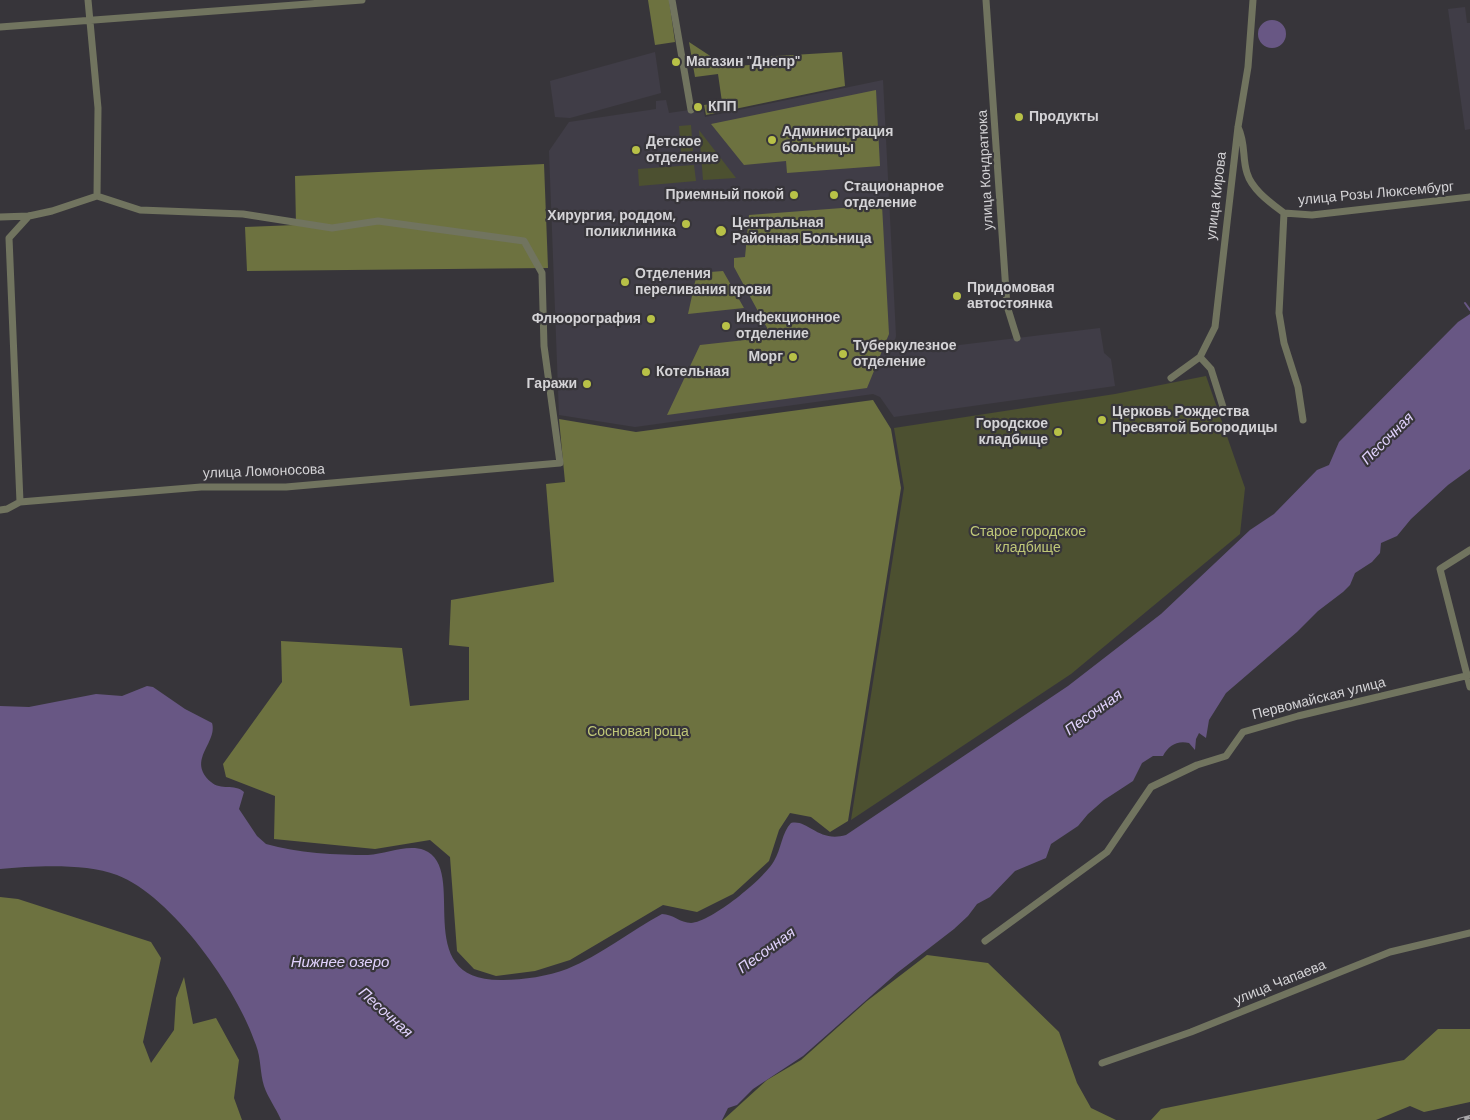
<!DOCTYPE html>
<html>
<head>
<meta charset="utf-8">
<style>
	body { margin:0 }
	canvas { display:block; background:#37353a }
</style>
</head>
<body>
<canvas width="1470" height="1120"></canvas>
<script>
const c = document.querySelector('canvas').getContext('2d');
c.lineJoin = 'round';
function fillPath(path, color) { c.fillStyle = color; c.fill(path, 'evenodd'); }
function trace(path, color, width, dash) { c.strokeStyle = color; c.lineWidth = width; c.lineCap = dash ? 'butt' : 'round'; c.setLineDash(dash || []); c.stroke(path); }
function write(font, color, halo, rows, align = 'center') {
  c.font = font + ' "DM Sans",sans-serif'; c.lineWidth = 4.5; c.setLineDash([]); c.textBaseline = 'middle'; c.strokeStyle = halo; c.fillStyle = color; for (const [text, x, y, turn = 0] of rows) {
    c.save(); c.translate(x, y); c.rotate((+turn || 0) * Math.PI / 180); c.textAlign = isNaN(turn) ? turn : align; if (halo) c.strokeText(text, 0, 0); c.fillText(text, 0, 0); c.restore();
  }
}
fillPath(new Path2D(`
	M 1465,7 L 1467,23 L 1470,23 L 1470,129 L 1465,130 L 1448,9 Z
	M 655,52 L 661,93 L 570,118 L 555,117 L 550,81 Z
	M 883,80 L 896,336 L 895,340 L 910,351 L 1100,328 L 1104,353 L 1111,359 L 1115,386 L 894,417 L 880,397 L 873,394 L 635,427 L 559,415 L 549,151 L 569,122 L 656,109 L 656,101 L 666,100 L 669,113 L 703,108 L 705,117 Z`), '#403d47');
fillPath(new Path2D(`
	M 691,125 L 693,151 L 681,152 L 679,126 Z
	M 699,130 L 736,178 L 703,180 Z
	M 694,165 L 696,181 L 639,186 L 638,169 Z
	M 1206,376 L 1245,488 L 1240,534 L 1071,674 L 851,820 L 904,488 L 894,428 L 1115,394 Z`), '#4c5030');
fillPath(new Path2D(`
	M 648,0 L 669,0 L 675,42 L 655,45 Z
	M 689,42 L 727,67 L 760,64 L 760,57 L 842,52 L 845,86 L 706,115 L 704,105 L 722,102 L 718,74 L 695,77 Z
	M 876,90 L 880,166 L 787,173 L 786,161 L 744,165 L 711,124 Z
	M 544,164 L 548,268 L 247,271 L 245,227 L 296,225 L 295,176 Z
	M 882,205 L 889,334 L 867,388 L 667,415 L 700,345 L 772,337 L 734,267 L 734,258 L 745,257 L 749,215 Z
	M 723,271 L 744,308 L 688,314 L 697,273 Z
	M 873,400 L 891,429 L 901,488 L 848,821 L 830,832 L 811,817 L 790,813 L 779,830 L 769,861 L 733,894 L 697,912 L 663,905 L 570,960 L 535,971 L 496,976 L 474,969 L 457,951 L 450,857 L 430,840 L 375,849 L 274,839 L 275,796 L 226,777 L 223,764 L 282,682 L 281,641 L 402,648 L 410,706 L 469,700 L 469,647 L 449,645 L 451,600 L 554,582 L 546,484 L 565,482 L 559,419 L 636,432 Z
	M 0,897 L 18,899 L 151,942 L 161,958 L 143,1042 L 151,1063 L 174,1030 L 176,998 L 184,977 L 193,1024 L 216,1018 L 239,1060 L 234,1098 L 242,1120 L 0,1120 Z
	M 927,955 L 988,963 L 1059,1032 L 1077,1083 L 1091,1108 L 1116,1120 L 723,1120 L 767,1080 L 801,1060 L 867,1001 Z
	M 1438,1029 L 1470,1029 L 1470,1102 L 1424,1112 L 1410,1106 L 1376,1120 L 1151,1120 L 1161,1109 L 1404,1060 Z`), '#6d7240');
fillPath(new Path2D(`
	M1258 34a14 14 0 1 1 28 0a14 14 0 1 1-28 0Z
	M 1470,314 L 1470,469 L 1448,485 L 1411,519 L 1397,536 L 1381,543 L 1380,553 L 1372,562 L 1355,573 L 1350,585 L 1343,592 L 1318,611 L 1297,632 L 1226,693 L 1209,720 L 1206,738 L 1199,733 L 1196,739 L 1195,750 L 1189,743 C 1177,740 1168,746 1163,756 L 1153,756 L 1142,763 L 1133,781 L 1104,800 L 1088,814 L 1078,826 L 1051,844 L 1046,858 L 1015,871 L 990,897 L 977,904 L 968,916 L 954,929 L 897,973 L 803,1056 L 753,1089 L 737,1105 L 728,1108 L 722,1120 L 281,1120 C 276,1108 268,1098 264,1086 C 260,1073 261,1058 256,1045 C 238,990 172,896 117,875 C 85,863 34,866 0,869 L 0,706 L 29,707 L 96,694 L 122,696 L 147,686 L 153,687 L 185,709 L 212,723 C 218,743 186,760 211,782 C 221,791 234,783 244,792 L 239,809 L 257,836 L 266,844 C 297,853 336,855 368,855 C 386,854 407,844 424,850 C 471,869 406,982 503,980 C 524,980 548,976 567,969 C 600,956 630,931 662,914 C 673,914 680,923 691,923 C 711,922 764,879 774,861 C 781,850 782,832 791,823 C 808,819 818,843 846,835 L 1068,686 L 1161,614 L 1250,530 L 1274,514 L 1317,470 L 1329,465 L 1339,442 L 1458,322 Z`), '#685784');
trace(new Path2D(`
	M 1465,303 L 1470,310`), '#685784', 2);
trace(new Path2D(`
	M 88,0 L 98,108 L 97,196
	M 672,0 L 691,110
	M 986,0 L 1007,306 L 1017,338
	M 0,27 L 362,0
	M 1238,127 C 1246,144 1242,158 1247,173 C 1252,190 1271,203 1284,213
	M 1284,213 L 1279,313 L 1284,343 L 1298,387 L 1303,420
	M 1284,213 L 1312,215 L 1470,197
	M 0,217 L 29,216 L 52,211 L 97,196 L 140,210 L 243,214 L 332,228 L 378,221 L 524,241 L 542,273 L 544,346 L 560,463 L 286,487 L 201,487 L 20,502 L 7,509 L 0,510
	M 1200,357 L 1211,369 L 1223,407
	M 1171,378 L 1200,357 L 1215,327 L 1238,127 L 1248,67 L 1253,0
	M 20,502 L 9,238 L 29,216
	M 1470,550 L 1440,569 L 1470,687
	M 985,941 L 1107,852 L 1151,787 L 1197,765 L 1226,756 L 1243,732 L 1298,716 L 1470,675
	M 1102,1063 L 1191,1032 L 1390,952 L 1470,933`), '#71745f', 7);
const rail = new Path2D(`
	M 1459,1120 L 1470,1117`);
trace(rail, '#a9a8ab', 4);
trace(rail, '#37353a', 2, [5.5]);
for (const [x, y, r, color] of [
	[676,62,5,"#b8c147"],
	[698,107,5,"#b8c147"],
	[1019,117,5,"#b8c147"],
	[772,140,5,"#b8c147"],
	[636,150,5,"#b8c147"],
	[794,195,5,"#b8c147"],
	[834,195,5,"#b8c147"],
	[686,224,5,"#b8c147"],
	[721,231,6,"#b8c147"],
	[625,282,5,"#b8c147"],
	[957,296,5,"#b8c147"],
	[651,319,5,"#b8c147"],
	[726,326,5,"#b8c147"],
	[843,354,5,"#b8c147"],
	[793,357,5,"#b8c147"],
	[646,372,5,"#b8c147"],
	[587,384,5,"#b8c147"],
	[1102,420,5,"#b8c147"],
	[1058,432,5,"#b8c147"]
]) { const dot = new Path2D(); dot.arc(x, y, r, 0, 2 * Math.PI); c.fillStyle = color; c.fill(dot); trace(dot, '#37353a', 2); }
write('bold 14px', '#d4d3d6', '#37353a', [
	["Магазин \"Днепр\"",686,62],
	["КПП",708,107],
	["Продукты",1029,117],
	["Администрация",782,132],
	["больницы",782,148],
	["Детское",646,142],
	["отделение",646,158],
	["Стационарное",844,187],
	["отделение",844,203],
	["Приемный покой",784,195,"right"],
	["Хирургия, роддом,",676,216,"right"],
	["поликлиника",676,232,"right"],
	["Центральная",732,223],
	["Районная Больница",732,239],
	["Отделения",635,274],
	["переливания крови",635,290],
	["Придомовая",967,288],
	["автостоянка",967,304],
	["Инфекционное",736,318],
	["отделение",736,334],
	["Флюорография",641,319,"right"],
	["Туберкулезное",853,346],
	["отделение",853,362],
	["Морг",783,357,"right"],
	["Котельная",656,372],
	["Гаражи",577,384,"right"],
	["Церковь Рождества",1112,412],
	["Пресвятой Богородицы",1112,428],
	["Городское",1048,424,"right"],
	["кладбище",1048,440,"right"]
], 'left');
write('14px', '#d4d3d6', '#37353a', [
	["улица Кондратюка",986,170,-93],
	["улица Розы Люксембург",1376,194,-5],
	["улица Кирова",1217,196,-83],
	["улица Ломоносова",264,472,-2],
	["Первомайская улица",1319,699,-14],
	["улица Чапаева",1280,983,-22]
]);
write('14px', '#bfc778', '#37353a', [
	["Старое городское",1028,532],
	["кладбище",1028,548],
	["Сосновая роща",638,732]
]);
write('italic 15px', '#e1d2fd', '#37353a', [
	["Песочная",1388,439,-45],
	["Песочная",1094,713,-36],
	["Песочная",767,951,-36],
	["Нижнее озеро",340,963],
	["Песочная",385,1013,42]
]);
</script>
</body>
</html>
